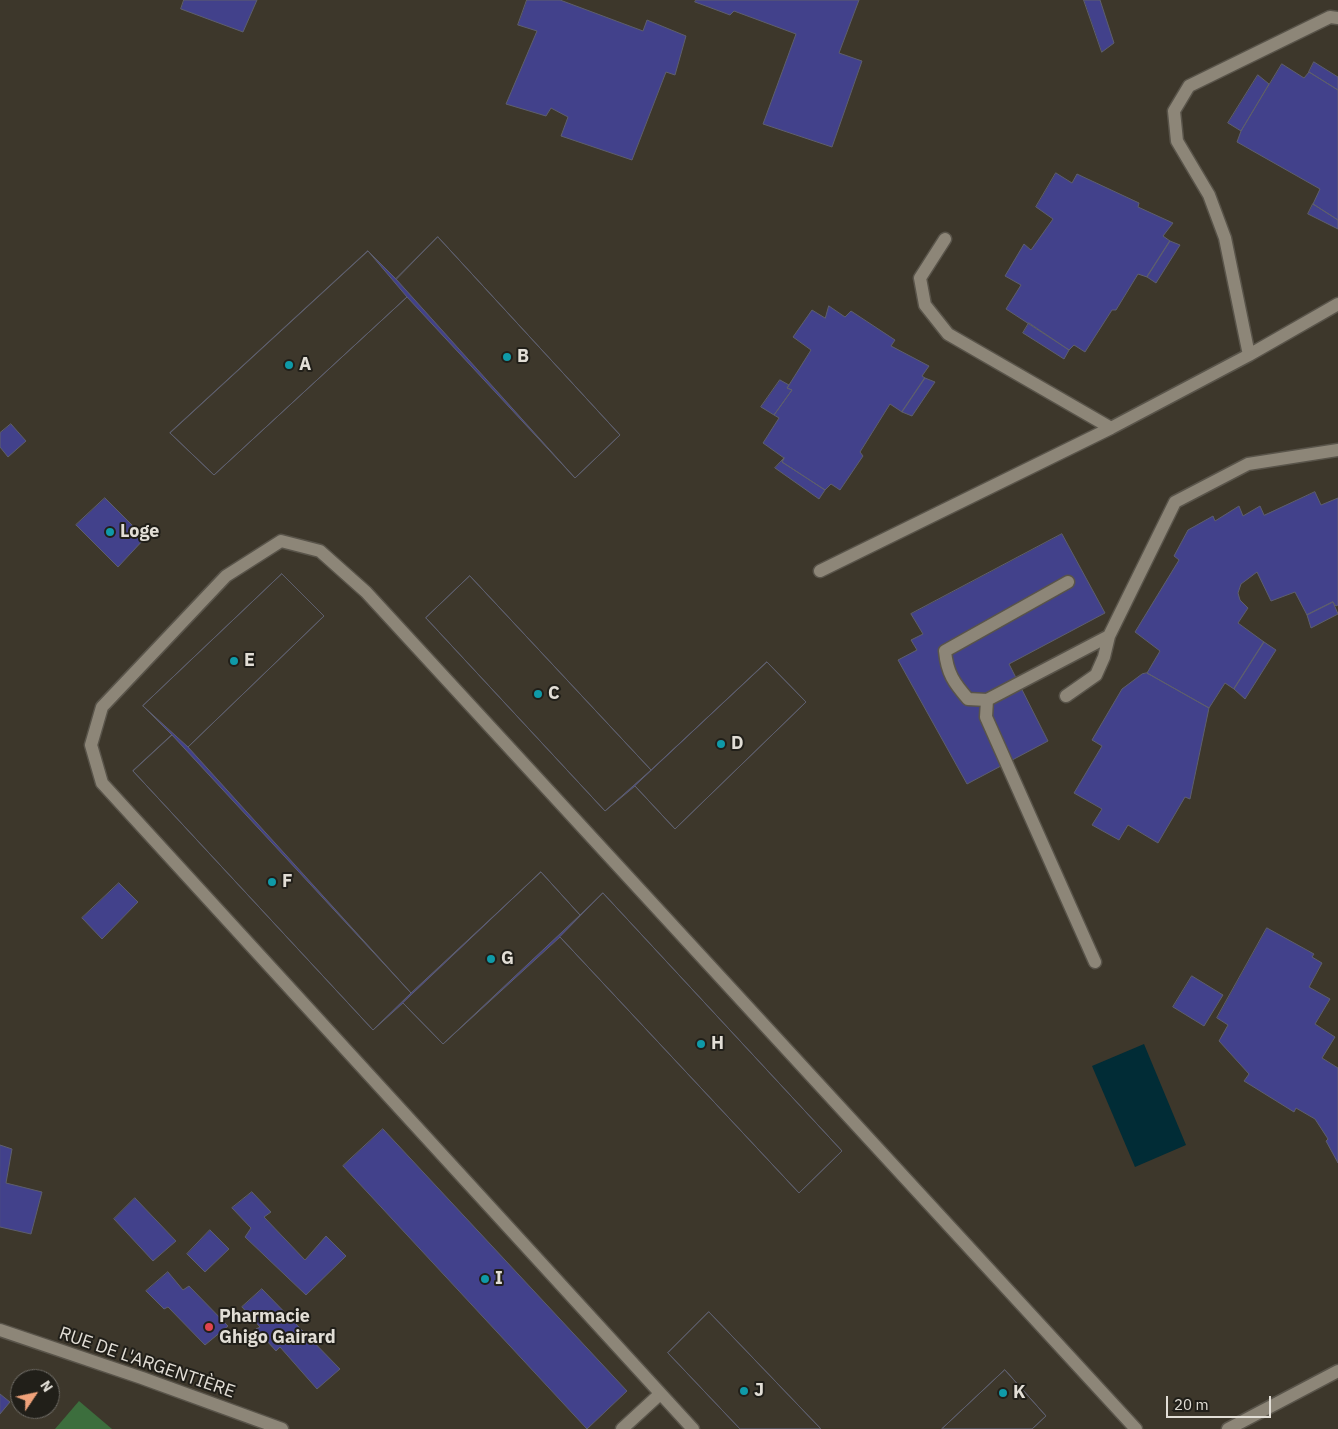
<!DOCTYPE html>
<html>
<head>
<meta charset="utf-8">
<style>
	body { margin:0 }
	#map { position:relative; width:1338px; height:1429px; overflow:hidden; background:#3d372b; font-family:"IBM Plex Sans",sans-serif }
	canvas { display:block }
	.north { position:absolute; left:10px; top:1369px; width:50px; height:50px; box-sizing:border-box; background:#211f19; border:1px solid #6e6b65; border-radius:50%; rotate:56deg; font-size:14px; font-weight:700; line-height:20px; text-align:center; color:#e2ded6 }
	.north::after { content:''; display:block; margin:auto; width:18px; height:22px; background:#f0a27a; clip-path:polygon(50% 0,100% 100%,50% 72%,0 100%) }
	.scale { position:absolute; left:1166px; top:1396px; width:105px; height:22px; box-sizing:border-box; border:2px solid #e2ded6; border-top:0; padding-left:6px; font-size:15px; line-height:18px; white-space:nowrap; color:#e2ded6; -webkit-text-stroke:4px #211f19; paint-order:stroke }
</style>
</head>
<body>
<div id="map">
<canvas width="1338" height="1429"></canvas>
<div class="north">N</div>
<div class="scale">20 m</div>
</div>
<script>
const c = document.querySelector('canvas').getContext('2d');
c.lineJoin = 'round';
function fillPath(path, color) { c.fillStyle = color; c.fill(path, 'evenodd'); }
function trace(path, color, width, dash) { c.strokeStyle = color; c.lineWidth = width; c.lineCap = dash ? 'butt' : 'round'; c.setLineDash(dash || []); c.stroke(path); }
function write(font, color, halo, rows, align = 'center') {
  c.font = font + ' "IBM Plex Sans",sans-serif'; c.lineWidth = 4; c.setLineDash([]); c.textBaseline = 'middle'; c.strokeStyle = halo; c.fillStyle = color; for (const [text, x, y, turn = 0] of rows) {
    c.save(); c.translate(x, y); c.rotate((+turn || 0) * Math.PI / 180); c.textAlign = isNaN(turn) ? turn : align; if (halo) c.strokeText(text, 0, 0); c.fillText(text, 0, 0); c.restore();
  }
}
fillPath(new Path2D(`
	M 79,1401 L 112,1429 L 55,1429 Z`), '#3c6e3d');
fillPath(new Path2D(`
	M 1144,1044 L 1186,1145 L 1135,1167 L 1092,1066 Z`), '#012c36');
const building = new Path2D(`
	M 184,0 L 257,0 L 243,32 L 181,9 Z
	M 527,0 L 560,0 L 643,31 L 647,20 L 686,36 L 675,75 L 666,72 L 632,160 L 561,136 L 568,117 L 551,108 L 546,116 L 506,104 L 537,31 L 518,25 Z
	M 696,0 L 859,0 L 839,53 L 862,61 L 832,147 L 763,124 L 796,34 L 734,11 L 730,15 L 695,2 Z
	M 1084,0 L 1100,0 L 1114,43 L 1102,52 Z
	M 1314,62 L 1338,77 L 1338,90 L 1309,72 Z
	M 1282,64 L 1304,78 L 1309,72 L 1338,90 L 1338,220 L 1313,204 L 1320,189 L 1237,142 L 1241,131 Z
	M 1258,75 L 1269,84 L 1241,131 L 1228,123 Z
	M 1056,173 L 1072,183 L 1077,174 L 1139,203 L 1138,207 L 1173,223 L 1163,236 L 1170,241 L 1147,277 L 1138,274 L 1116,310 L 1112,310 L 1085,352 L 1074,345 L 1069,350 L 1006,309 L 1021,285 L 1005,276 L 1024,244 L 1031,250 L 1053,219 L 1036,207 Z
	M 1313,204 L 1338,220 L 1338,229 L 1308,214 Z
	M 438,237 L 620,435 L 575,478 L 407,297 L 214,475 L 170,433 L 368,251 L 396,279 Z
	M 438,237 L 620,435 L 575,478 L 396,279 Z
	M 1170,241 L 1180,245 L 1156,283 L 1147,277 Z
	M 368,251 L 407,297 L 214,475 L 170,433 Z
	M 829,306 L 845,317 L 851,311 L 895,340 L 891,346 L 929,366 L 922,376 L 925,378 L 902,412 L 890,404 L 860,452 L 863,456 L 840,490 L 831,484 L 825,490 L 782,462 L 784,458 L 763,443 L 779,418 L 774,415 L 792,390 L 787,388 L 789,385 L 811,350 L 793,337 L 812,310 L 825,318 Z
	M 1029,323 L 1069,350 L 1064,359 L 1023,333 Z
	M 925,378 L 935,382 L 912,416 L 902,412 Z
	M 780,380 L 789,385 L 787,388 L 792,390 L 774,415 L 761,407 Z
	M 11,424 L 26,441 L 8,457 L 0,447 L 0,433 Z
	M 784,458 L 782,462 L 825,490 L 819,499 L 775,468 Z
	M 1315,492 L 1321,505 L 1338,498 L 1338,605 L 1336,606 L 1333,602 L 1307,615 L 1295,592 L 1271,601 L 1257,572 L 1241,584 L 1238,593 L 1240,600 L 1248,608 L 1238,623 L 1264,642 L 1234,689 L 1225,683 L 1209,708 L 1147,673 L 1160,651 L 1135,632 L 1179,560 L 1174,556 L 1188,530 L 1213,516 L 1215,521 L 1239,506 L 1243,516 L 1260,506 L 1264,515 Z
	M 105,498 L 145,538 L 118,567 L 76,525 Z
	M 1062,534 L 1105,613 L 1009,664 L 1048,741 L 967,784 L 898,660 L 917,650 L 911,640 L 923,634 L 911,614 Z
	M 282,574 L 324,616 L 188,747 L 411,993 L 541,872 L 580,915 L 603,893 L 842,1151 L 799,1193 L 560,937 L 443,1044 L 403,1003 L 373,1030 L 133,771 L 172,735 L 143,706 Z
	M 282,574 L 324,616 L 188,747 L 143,706 Z
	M 470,576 L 651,770 L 767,662 L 806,702 L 675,829 L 635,786 L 605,811 L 426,618 Z
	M 470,576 L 651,770 L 605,811 L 426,618 Z
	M 1333,602 L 1338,614 L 1311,628 L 1307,615 Z
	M 1264,642 L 1276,650 L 1245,699 L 1234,689 Z
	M 767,662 L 806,702 L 675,829 L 635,786 Z
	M 1147,673 L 1209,708 L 1190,799 L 1185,797 L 1158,843 L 1128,825 L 1119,840 L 1092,825 L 1102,809 L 1074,793 L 1102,746 L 1092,740 L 1122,689 L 1142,674 Z
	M 172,735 L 411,993 L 373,1030 L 133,771 Z
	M 541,872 L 580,915 L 443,1044 L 403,1003 Z
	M 119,883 L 138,902 L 102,939 L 82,918 Z
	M 603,893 L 842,1151 L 799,1193 L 560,937 Z
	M 1267,928 L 1314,954 L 1312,957 L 1322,963 L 1309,987 L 1330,999 L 1315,1024 L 1335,1037 L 1322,1058 L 1338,1068 L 1338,1163 L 1326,1141 L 1328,1139 L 1315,1119 L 1296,1108 L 1294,1112 L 1244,1081 L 1249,1074 L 1219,1041 L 1228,1025 L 1217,1018 Z
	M 1192,976 L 1223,995 L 1204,1026 L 1173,1007 Z
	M 383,1129 L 627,1391 L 587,1429 L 343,1166 Z
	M 0,1145 L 12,1149 L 6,1183 L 42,1192 L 31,1234 L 0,1227 Z
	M 252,1192 L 271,1212 L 264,1217 L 305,1260 L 326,1236 L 346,1256 L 306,1295 L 245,1237 L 251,1228 L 232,1208 Z
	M 135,1198 L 176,1241 L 153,1261 L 114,1219 Z
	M 210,1230 L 229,1249 L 205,1272 L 187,1254 Z
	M 168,1272 L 183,1290 L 189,1286 L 228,1326 L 205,1345 L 168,1307 L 164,1309 L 146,1291 Z
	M 262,1289 L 340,1369 L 317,1389 L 280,1347 L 276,1351 L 256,1329 L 260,1327 L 242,1307 Z
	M 709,1312 L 821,1429 L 740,1429 L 668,1353 Z
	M 709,1312 L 821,1429 L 740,1429 L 668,1353 Z
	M 1005,1370 L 1046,1416 L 1032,1429 L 942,1429 Z
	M 1005,1370 L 1046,1416 L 1032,1429 L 942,1429 Z
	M 0,1394 L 10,1402 L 0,1414 Z`);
fillPath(building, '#42418b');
trace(building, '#5e5f6d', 1);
const lane = new Path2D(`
	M 945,239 L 920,278 L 925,305 L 948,334 L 1111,428
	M 1249,355 L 1225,238 L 1209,195 L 1177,141 L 1174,111 L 1189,86 L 1330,17 L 1338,18
	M 820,571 L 1111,428 L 1249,355 L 1338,304
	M 1068,582 L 945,651 C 947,673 954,683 968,699 L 987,700 L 1109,636 L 1175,502 L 1248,464 L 1338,450
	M 1066,696 L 1096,675 L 1104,657 L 1109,636
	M 987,700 L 986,717 L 1095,962
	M 622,1429 L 660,1394
	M 693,1429 L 102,783 L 91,745 L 102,707 L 226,576 L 281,541 L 320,551 L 366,592 L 1136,1429`);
const street = new Path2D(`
	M 0,1330 L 142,1378 L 282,1429
	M 1228,1429 L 1338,1371`);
trace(lane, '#59544a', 15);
trace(street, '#59544a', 15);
trace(lane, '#8d8678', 12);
trace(street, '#8d8678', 12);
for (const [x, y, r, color] of [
	[507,357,5,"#0f9aa8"],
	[289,365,5,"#0f9aa8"],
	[110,532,5,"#0f9aa8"],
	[234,661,5,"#0f9aa8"],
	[538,694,5,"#0f9aa8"],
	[721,744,5,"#0f9aa8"],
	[272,882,5,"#0f9aa8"],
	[491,959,5,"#0f9aa8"],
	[701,1044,5,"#0f9aa8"],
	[485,1279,5,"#0f9aa8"],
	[209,1327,5,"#e0444e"],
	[744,1391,5,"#0f9aa8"],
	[1003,1393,5,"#0f9aa8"]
]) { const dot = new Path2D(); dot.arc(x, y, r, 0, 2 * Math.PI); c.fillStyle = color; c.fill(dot); trace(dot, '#211f19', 2); }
write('bold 18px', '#e2ded6', '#211f19', [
	["B",517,357],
	["A",299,365],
	["Loge",120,532],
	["E",244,661],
	["C",548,694],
	["D",731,744],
	["F",282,882],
	["G",501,959],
	["H",711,1044],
	["I",495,1279],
	["Pharmacie",219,1317],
	["Ghigo Gairard",219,1338],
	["J",754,1391],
	["K",1013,1393]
], 'left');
write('18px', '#e2ded6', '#211f19', [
	["RUE DE L'ARGENTIÈRE",147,1363,19]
]);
</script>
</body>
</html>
